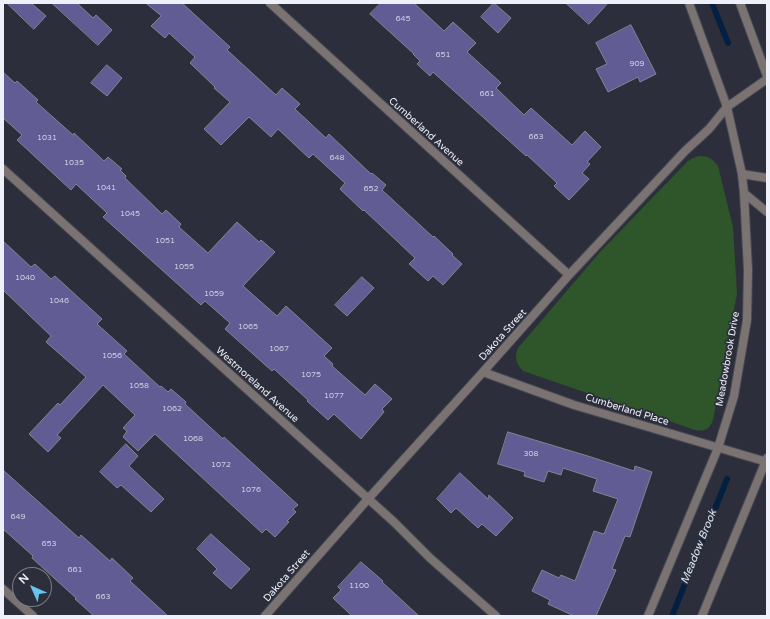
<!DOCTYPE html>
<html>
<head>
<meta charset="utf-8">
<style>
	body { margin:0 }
	#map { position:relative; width:770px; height:619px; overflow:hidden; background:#2c2f3b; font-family:"Varela Round",sans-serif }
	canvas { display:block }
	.frame { position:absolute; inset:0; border:4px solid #eff1fa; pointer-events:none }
	.north { position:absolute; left:12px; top:567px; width:40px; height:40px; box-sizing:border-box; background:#2c2f3b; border:1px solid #7a7d87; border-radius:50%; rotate:315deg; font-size:11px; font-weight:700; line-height:16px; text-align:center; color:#eff1fa }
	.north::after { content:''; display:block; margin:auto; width:14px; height:18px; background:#67c4f0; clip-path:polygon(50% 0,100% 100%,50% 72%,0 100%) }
</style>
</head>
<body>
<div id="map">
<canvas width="770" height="619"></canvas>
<div class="frame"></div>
<div class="north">N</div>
</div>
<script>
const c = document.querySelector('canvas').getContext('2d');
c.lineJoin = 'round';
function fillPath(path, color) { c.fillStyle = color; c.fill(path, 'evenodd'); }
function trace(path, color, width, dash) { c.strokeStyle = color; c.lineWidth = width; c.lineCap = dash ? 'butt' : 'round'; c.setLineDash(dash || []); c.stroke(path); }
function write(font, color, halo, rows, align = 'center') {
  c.font = font + ' "Varela Round",sans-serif'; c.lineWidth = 3.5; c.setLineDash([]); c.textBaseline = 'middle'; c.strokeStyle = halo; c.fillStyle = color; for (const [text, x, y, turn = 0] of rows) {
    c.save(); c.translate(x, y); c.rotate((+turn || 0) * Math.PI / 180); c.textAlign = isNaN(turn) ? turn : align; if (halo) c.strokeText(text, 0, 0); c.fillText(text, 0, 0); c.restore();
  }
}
fillPath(new Path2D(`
	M 699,156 C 708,156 713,159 718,166 L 733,227 L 737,294 L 713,420 C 710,429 704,432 695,430 L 523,371 C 516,364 514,357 518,348 L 600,252 L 688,161 L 693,158 Z`), '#2f552a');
trace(new Path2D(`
	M 712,3 L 728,43
	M 672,616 L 727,479`), '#042040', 6);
const building = new Path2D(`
	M 7,3 L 31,3 L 46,16 L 34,29 Z
	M 52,3 L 77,3 L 93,18 L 96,15 L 112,30 L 98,45 Z
	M 146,3 L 182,3 L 230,47 L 227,50 L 276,95 L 282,88 L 300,104 L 295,109 L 326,138 L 329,134 L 371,174 L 372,173 L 386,185 L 382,190 L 433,237 L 434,236 L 453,254 L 452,255 L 462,264 L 443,285 L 433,276 L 428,281 L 409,264 L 415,258 L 364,210 L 363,211 L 340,189 L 345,183 L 313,154 L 309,158 L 278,129 L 271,137 L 249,117 L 221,145 L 204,129 L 230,102 L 214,88 L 215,87 L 190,63 L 195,57 L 169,33 L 165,38 L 151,26 L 161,16 Z
	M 381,3 L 414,3 L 444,31 L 453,22 L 476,43 L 467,52 L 501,83 L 496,88 L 524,115 L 531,108 L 572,145 L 585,131 L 601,147 L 587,162 L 590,164 L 582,173 L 589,179 L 569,200 L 554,186 L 557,183 L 527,155 L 526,156 L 433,72 L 430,76 L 417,64 L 420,61 L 413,54 L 414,54 L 370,14 Z
	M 494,3 L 511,18 L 498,33 L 481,17 Z
	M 566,3 L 608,3 L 589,24 Z
	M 631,25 L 656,74 L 640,82 L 638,77 L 608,92 L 596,69 L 607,64 L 596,43 Z
	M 107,65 L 122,78 L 107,96 L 91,83 Z
	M 3,72 L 15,83 L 17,81 L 38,100 L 36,102 L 73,135 L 74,133 L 104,161 L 108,157 L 122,169 L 120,170 L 126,176 L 125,178 L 162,214 L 166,210 L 181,224 L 179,227 L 208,253 L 237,222 L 259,242 L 261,240 L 275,252 L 243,286 L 277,316 L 286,306 L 332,348 L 324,356 L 333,364 L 332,366 L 365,395 L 375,384 L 392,399 L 382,409 L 384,412 L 361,439 L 334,414 L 328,420 L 307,401 L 308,400 L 274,369 L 272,371 L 225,329 L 230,323 L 205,301 L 201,305 L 103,217 L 107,213 L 76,184 L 71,190 L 17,140 L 22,135 L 3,118 Z
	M 3,241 L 31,267 L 35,264 L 51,279 L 55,276 L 102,319 L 97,324 L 127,351 L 124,354 L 160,387 L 161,386 L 168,392 L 171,389 L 186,402 L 185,404 L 223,439 L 224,437 L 298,505 L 293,509 L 296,512 L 287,521 L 289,522 L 275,537 L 266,529 L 262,533 L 155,434 L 138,451 L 123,437 L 127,431 L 123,428 L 135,415 L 103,385 L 57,435 L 61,438 L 48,452 L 29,434 L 58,403 L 60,405 L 86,377 L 46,342 L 51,336 L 3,290 Z
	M 362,277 L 374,288 L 347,316 L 335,305 Z
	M 508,432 L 591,457 L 634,471 L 635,466 L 652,472 L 630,537 L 625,536 L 612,569 L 616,570 L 596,616 L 574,616 L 548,604 L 550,600 L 532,591 L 542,570 L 559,578 L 561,575 L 575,581 L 594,531 L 604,534 L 618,499 L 593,491 L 597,479 L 563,468 L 561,475 L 548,471 L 544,482 L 524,476 L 525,472 L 498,464 Z
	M 126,444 L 138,456 L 129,466 L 164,499 L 151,512 L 121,485 L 117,488 L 100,472 Z
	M 3,470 L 79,538 L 81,535 L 110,561 L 112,558 L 133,578 L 130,581 L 168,616 L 94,616 L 75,599 L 76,598 L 32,558 L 33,556 L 3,529 Z
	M 460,473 L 488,499 L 489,495 L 513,518 L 496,536 L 482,524 L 478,528 L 456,508 L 451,513 L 437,499 Z
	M 211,534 L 250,569 L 231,589 L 213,573 L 217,569 L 197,549 Z
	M 361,562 L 383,581 L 382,582 L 419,616 L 352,616 L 333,598 L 341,590 L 338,587 Z`);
fillPath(building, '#615c94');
trace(building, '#838392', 1);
const minor = new Path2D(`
	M 270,3 L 569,275
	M 3,169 L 394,522 L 430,558 L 496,616
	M 742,174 L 767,178
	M 483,372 L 574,405 L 767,462
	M 3,589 L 33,616
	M 265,616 L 368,499 L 483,372 L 569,275 L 685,151 L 709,129 L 727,107 L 767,79`);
const tertiary = new Path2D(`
	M 740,3 L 767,76
	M 744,193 L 767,212
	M 648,616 L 718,448 L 734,396 L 747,320 L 748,270 L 744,193 L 742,174 L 727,107 L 689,3
	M 702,616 L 767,458`);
trace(minor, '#474a56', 10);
trace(tertiary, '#474a56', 10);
trace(minor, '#7b7372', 8);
trace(tertiary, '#7b7372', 8);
write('8px', '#cccce0', null, [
	["645",403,19],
	["651",443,55],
	["909",637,64],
	["661",487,94],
	["663",536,137],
	["1031",47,138],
	["648",337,158],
	["1035",74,163],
	["1041",106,188],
	["652",371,189],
	["1045",130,214],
	["1051",165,241],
	["1055",184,267],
	["1040",25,278],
	["1059",214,294],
	["1046",59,301],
	["1065",248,327],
	["1067",279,349],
	["1056",112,356],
	["1075",311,375],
	["1058",139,386],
	["1077",334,396],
	["1062",172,409],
	["1068",193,439],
	["308",531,454],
	["1072",221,465],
	["1076",251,490],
	["649",18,517],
	["653",49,544],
	["661",75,570],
	["1100",359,586],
	["663",103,597]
]);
write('10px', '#eff1fa', '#2c2f3b', [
	["Cumberland Avenue",426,132,42],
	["Dakota Street",503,335,-48],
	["Meadowbrook Drive",728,359,-80],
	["Westmoreland Avenue",257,385,42],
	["Cumberland Place",627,410,17],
	["Dakota Street",287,576,-49]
]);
write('italic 11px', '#dae5f4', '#2c2f3b', [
	["Meadow Brook",699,547,-68]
]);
</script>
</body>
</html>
